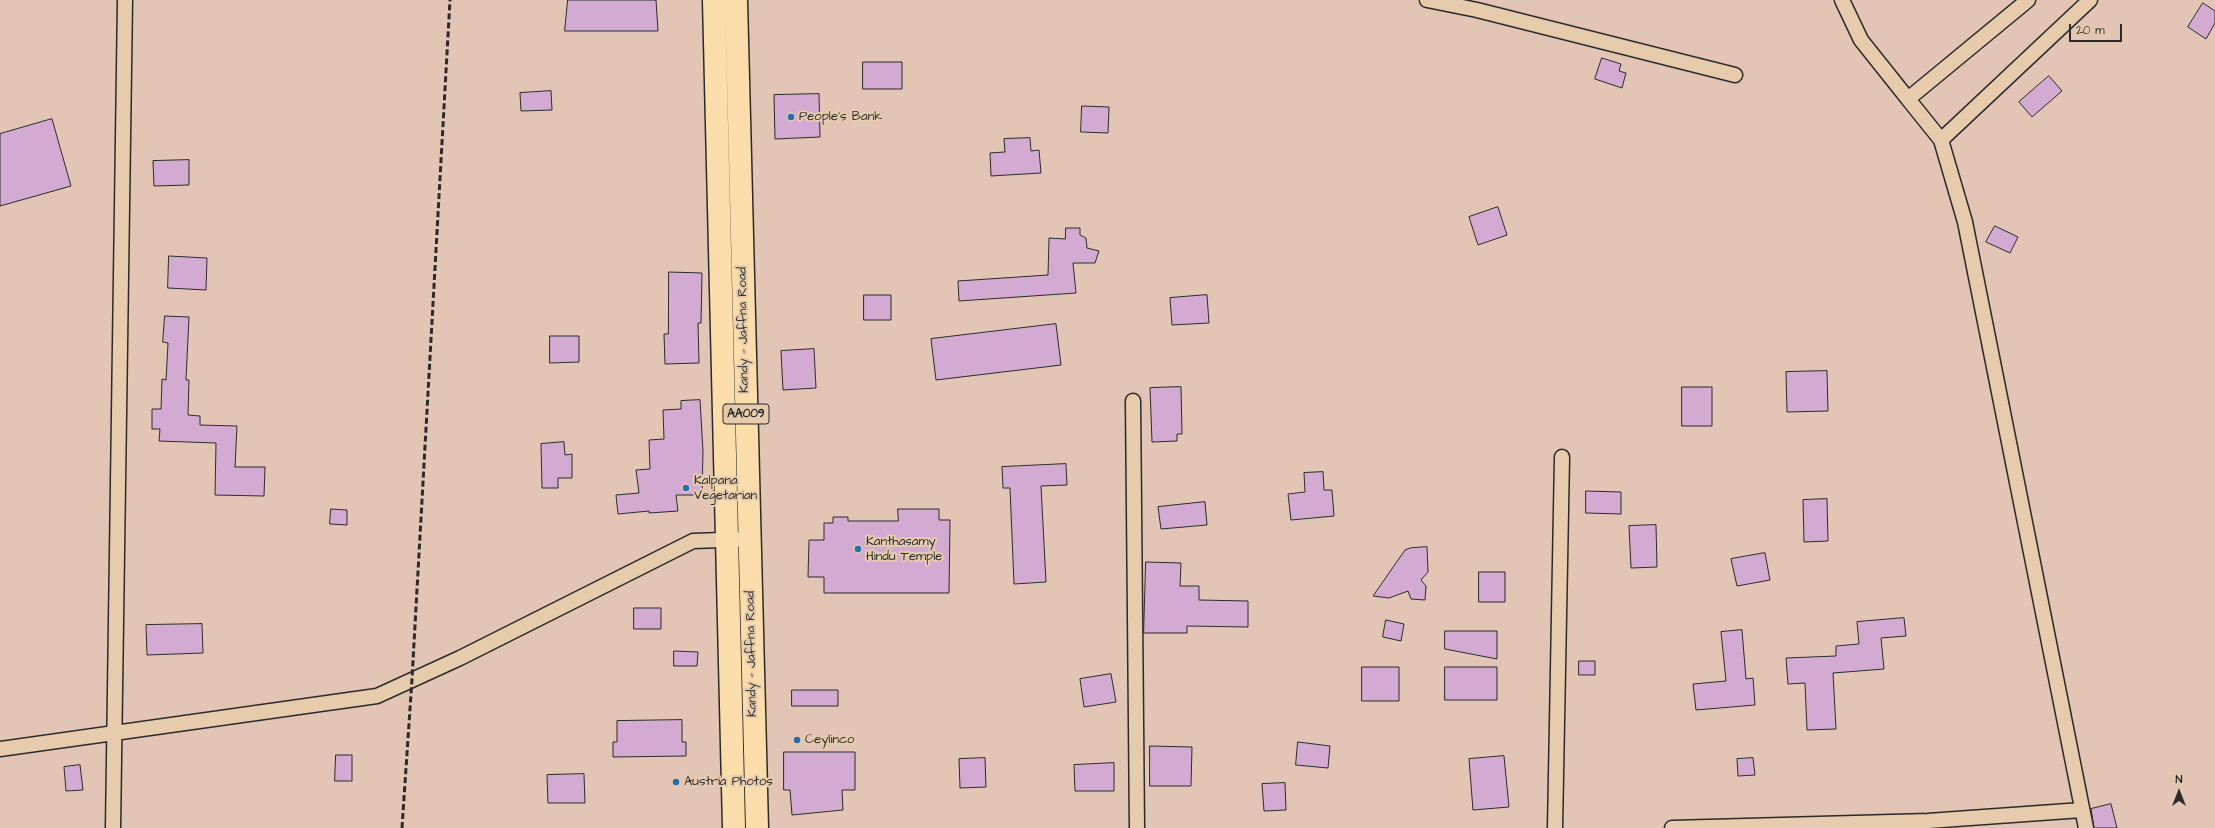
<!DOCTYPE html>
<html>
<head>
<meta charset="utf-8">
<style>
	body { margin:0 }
	#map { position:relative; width:2215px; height:828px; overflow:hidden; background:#e2c5b4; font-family:"Architects Daughter",sans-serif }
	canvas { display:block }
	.north { position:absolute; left:2159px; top:772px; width:40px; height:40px; -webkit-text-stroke:3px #e6cbad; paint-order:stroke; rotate:0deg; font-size:11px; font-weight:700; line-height:16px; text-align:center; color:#2b2b2b }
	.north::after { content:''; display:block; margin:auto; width:14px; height:18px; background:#2b2b2b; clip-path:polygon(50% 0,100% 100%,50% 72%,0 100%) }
	.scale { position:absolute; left:2069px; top:24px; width:53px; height:18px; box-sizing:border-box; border:2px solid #2b2b2b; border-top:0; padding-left:5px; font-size:12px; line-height:14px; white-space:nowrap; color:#2b2b2b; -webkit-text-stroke:3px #e6cbad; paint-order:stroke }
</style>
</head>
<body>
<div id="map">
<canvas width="2215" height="828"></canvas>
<div class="north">N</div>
<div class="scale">20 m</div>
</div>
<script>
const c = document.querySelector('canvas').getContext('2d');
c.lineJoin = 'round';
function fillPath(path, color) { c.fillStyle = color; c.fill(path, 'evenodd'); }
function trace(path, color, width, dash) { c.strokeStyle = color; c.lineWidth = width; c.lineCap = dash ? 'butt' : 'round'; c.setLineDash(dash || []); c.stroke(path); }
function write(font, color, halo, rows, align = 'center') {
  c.font = font + ' "Architects Daughter",sans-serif'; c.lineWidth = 4; c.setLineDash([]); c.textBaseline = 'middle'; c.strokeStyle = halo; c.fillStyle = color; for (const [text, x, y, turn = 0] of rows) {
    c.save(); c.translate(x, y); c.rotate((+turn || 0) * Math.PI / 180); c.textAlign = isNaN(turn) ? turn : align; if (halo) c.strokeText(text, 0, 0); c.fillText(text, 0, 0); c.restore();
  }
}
const building = new Path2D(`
	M 568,0 L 656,0 L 658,31 L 565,31 Z
	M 2203,3 L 2215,11 L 2215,23 L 2206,39 L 2188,27 Z
	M 1602,58 L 1621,64 L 1619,71 L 1626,73 L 1622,88 L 1595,79 Z
	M 863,62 L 902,62 L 902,89 L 863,89 Z
	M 2049,76 L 2062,91 L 2032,117 L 2019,102 Z
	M 551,91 L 552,110 L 521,111 L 520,93 Z
	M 819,94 L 820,137 L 775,139 L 774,95 Z
	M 1082,106 L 1109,107 L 1108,133 L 1081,132 Z
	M 52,119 L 71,186 L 0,206 L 0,134 Z
	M 1030,138 L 1031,151 L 1039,150 L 1041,173 L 991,176 L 990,153 L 1005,152 L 1004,139 Z
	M 189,160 L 189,185 L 154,186 L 153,161 Z
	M 1498,207 L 1507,235 L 1478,245 L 1469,217 Z
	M 1995,226 L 2018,237 L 2010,253 L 1986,242 Z
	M 1066,228 L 1080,228 L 1080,235 L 1086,238 L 1087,248 L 1099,251 L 1095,263 L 1073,263 L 1076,293 L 959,301 L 958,281 L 1048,275 L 1049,238 L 1065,239 Z
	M 169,256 L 207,258 L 206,290 L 168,288 Z
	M 669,272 L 702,273 L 701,323 L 698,323 L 699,363 L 665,364 L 664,334 L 668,334 Z
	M 864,295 L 891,295 L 891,320 L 864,320 Z
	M 1207,295 L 1209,323 L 1172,325 L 1170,298 Z
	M 165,316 L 189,317 L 186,380 L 189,380 L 188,415 L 200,416 L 200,425 L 237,426 L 235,467 L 265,467 L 264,496 L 215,495 L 216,443 L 159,441 L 160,429 L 152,429 L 152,409 L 161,409 L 162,379 L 166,380 L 168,343 L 163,342 Z
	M 1056,324 L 1061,365 L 936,380 L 931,339 Z
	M 550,336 L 579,336 L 579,362 L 550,363 Z
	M 814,349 L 816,388 L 783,390 L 781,351 Z
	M 1827,371 L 1828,411 L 1787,412 L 1786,372 Z
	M 1181,387 L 1182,434 L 1177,434 L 1177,441 L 1152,442 L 1150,388 Z
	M 1682,387 L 1712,387 L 1712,426 L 1682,426 Z
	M 700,400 L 703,451 L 702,495 L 676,495 L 678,511 L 649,513 L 649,511 L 618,514 L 616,495 L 639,493 L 636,470 L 650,469 L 649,440 L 664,439 L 663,410 L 681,409 L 681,401 Z
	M 564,442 L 565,455 L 572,454 L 572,478 L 558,478 L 558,488 L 542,488 L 541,444 Z
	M 1066,464 L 1067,485 L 1041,486 L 1046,582 L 1014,584 L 1010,488 L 1003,488 L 1002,467 Z
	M 1323,472 L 1324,490 L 1332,490 L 1334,516 L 1291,520 L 1288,494 L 1305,492 L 1304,473 Z
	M 1586,491 L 1621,492 L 1621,514 L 1586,513 Z
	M 1827,499 L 1828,541 L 1804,542 L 1803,500 Z
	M 1205,502 L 1207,525 L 1161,529 L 1158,507 Z
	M 331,509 L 347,510 L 347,525 L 330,524 Z
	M 898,509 L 939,509 L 939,520 L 950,520 L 949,593 L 824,593 L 824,577 L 808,577 L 809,540 L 824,540 L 824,523 L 833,523 L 833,517 L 848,517 L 848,521 L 898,521 Z
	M 1656,525 L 1657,567 L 1631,568 L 1629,526 Z
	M 1427,547 L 1428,572 L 1421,580 L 1426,586 L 1425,600 L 1411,599 L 1408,591 L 1389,598 L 1373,596 L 1405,550 L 1410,548 Z
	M 1765,553 L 1770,580 L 1737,586 L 1731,559 Z
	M 1146,562 L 1181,563 L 1180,586 L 1199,586 L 1199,600 L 1248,601 L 1248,627 L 1187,626 L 1187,633 L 1144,633 Z
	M 1479,572 L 1505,572 L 1505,602 L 1479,602 Z
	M 634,608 L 661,608 L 661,629 L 634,629 Z
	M 1904,618 L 1906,636 L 1881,638 L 1884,669 L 1833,673 L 1836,729 L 1807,730 L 1805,683 L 1788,684 L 1786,658 L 1836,656 L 1836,646 L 1859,644 L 1857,622 Z
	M 1386,620 L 1404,624 L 1401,641 L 1383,637 Z
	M 202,624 L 203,653 L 147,655 L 146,625 Z
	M 1742,630 L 1746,679 L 1753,678 L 1755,705 L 1696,710 L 1693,684 L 1726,681 L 1721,632 Z
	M 1445,631 L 1497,631 L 1497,659 L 1445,649 Z
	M 674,651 L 698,652 L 697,666 L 674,666 Z
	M 1579,661 L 1595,661 L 1595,675 L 1579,675 Z
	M 1362,667 L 1399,667 L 1399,701 L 1362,701 Z
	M 1445,667 L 1497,667 L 1497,700 L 1445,700 Z
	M 1111,674 L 1116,702 L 1084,707 L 1080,679 Z
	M 792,690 L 838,690 L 838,706 L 792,706 Z
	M 682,720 L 682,742 L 686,742 L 686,756 L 613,757 L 613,742 L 617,742 L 617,721 Z
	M 1298,742 L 1330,746 L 1328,768 L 1296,765 Z
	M 1150,746 L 1192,747 L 1191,786 L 1150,786 Z
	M 784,752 L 855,752 L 855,790 L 842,790 L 843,810 L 792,815 L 790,790 L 784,790 Z
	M 336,755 L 352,755 L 352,781 L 335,781 Z
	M 1504,756 L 1509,807 L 1473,810 L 1469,759 Z
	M 985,758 L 986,787 L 960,788 L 959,759 Z
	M 1753,758 L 1755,775 L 1738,776 L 1737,759 Z
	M 1114,763 L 1114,791 L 1075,791 L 1074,765 Z
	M 80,765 L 83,790 L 66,791 L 64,767 Z
	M 584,774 L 585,803 L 548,803 L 547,775 Z
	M 1285,783 L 1286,810 L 1264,811 L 1262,784 Z
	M 2111,804 L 2117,828 L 2094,828 L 2091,809 Z`);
fillPath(building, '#d3abd2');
trace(building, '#2b2b2b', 1);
const street = new Path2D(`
	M 1427,0 L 1477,10 L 1735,75
	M 1842,0 L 1861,40 L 1908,99
	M 2028,0 L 1908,99 L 1941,140 L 1965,222 L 2086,828
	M 1941,140 L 2090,0
	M 1133,401 L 1137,828
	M 0,749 L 377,696 L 460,658 L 693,541 L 750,539
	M 113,828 L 125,0
	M 1555,828 L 1562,457
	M 1672,828 L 1928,821 L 2082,810`);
const highway = new Path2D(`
	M 714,0 L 734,828
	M 736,0 L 757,828`);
trace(street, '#2b2b2b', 17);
trace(highway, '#2b2b2b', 25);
trace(street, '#e6cbad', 14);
trace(highway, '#fbddab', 22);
trace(new Path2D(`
	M 402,828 L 412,679 L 450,0`), '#2b2b2b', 3, [6, 3]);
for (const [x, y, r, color] of [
	[791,117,4,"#1f6fb2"],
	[686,488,4,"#1f6fb2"],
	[858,549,4,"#1f6fb2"],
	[797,740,4,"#1f6fb2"],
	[676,782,4,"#1f6fb2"]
]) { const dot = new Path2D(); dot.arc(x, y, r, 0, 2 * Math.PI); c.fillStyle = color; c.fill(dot); trace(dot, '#e6cbad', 1.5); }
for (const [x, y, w] of [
	[746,414,46]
]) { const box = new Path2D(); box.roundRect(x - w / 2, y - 10, w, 20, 3); c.fillStyle = '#e6cbad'; c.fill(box); trace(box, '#2b2b2b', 1); }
write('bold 12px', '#2b2b2b', null, [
	["AA009",746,414]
]);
write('13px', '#2b2b2b', '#e6cbad', [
	["People's Bank",799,117],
	["Kalpana",694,481],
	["Vegetarian",694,496],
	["Kanthasamy",866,542],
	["Hindu Temple",866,557],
	["Ceylinco",805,740],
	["Austria Photos",684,782]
], 'left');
write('13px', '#2b2b2b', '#e6cbad', [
	["Kandy - Jaffna Road",744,330,-91],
	["Kandy - Jaffna Road",752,654,-91]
]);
</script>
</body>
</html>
